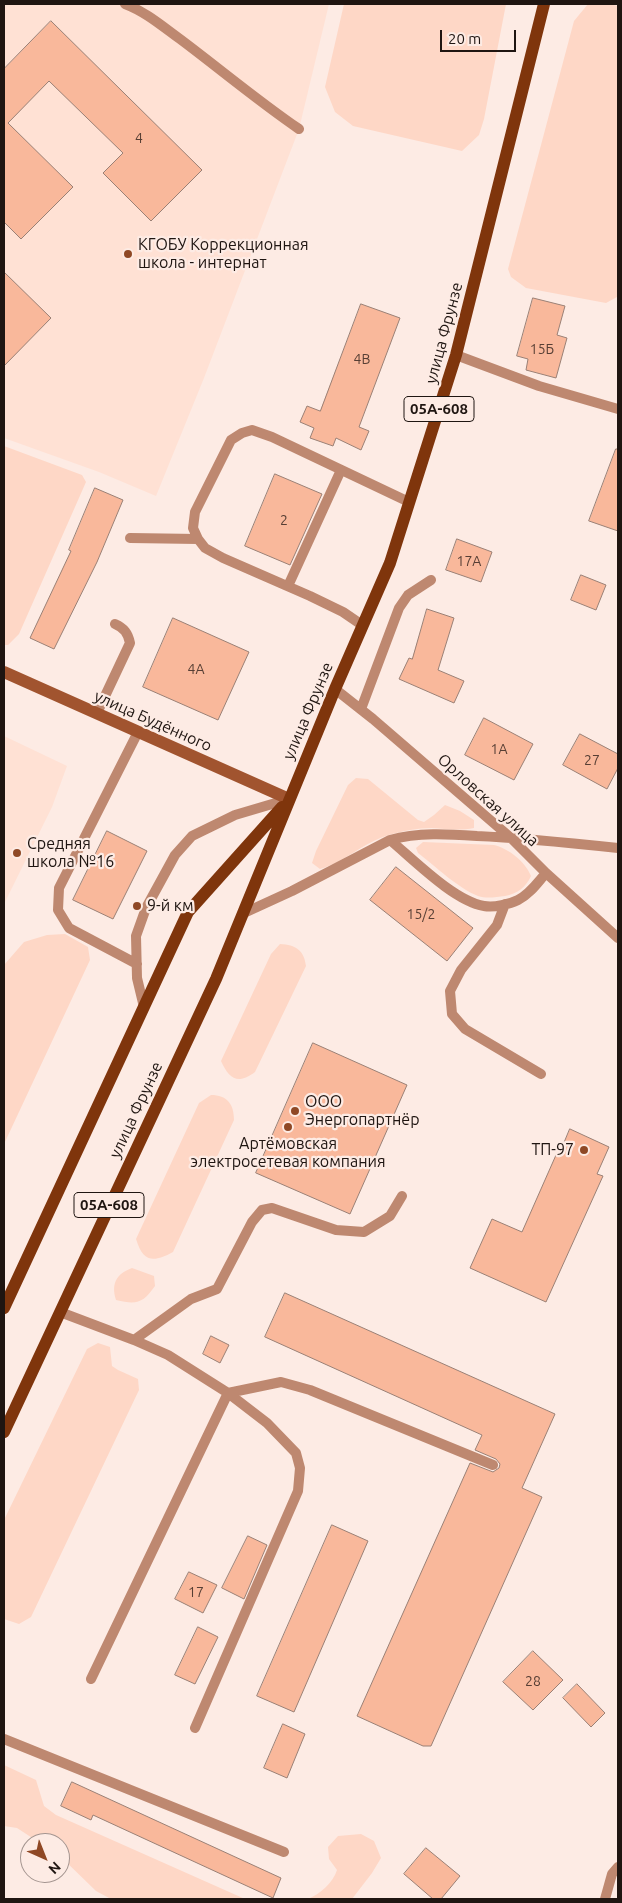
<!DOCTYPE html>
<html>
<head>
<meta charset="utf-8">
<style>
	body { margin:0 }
	#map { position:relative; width:622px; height:1903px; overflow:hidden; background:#fdebe4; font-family:Ubuntu,sans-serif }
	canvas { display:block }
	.frame { position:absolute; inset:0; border:5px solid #1f1511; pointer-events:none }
	.north { position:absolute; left:20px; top:1833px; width:50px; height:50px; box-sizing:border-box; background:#fdebe4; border:1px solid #a49590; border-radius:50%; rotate:136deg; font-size:14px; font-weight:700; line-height:20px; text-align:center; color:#1f1511 }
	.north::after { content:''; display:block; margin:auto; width:18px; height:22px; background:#8f4825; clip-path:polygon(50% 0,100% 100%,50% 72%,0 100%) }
	.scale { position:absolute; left:440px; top:30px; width:76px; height:22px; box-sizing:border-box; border:2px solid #1f1511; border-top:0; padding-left:6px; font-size:15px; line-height:18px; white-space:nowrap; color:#1f1511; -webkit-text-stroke:4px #fdebe4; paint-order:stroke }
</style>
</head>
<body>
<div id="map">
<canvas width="622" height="1903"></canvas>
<div class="frame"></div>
<div class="north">N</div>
<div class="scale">20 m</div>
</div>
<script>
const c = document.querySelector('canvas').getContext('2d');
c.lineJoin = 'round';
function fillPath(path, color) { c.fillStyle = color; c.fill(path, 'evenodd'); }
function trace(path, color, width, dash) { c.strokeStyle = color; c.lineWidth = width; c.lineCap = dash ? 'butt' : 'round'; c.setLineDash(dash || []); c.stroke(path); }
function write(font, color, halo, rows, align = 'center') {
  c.font = font + ' Ubuntu,sans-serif'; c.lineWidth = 4.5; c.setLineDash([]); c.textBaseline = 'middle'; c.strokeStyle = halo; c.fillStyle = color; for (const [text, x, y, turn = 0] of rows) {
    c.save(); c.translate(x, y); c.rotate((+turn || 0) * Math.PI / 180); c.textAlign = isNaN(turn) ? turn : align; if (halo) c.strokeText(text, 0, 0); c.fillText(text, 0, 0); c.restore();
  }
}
fillPath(new Path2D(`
	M 4,4 L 329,4 L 299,129 L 204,378 L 156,496 L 99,472 L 4,438 Z
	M 4,736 L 67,766 L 52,807 L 4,904 Z`), '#ffe1d4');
fillPath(new Path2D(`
	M 344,4 L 506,4 L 484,119 L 479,135 L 462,151 L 353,126 L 335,112 L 325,87 Z
	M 588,4 L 609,4 L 618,6 L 618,291 L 617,297 L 606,303 L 526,288 L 511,277 L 508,269 L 574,21 Z
	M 4,446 L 82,475 L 86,482 L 19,634 L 8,645 L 4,645 Z
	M 356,778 L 368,779 L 418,820 L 424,822 L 434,815 L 445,805 L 460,811 L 474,820 L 474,828 C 460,831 446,829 432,828 C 417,828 403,831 389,835 C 364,842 343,863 320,869 L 312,863 L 316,851 L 348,785 Z
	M 423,842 L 494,845 C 509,849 525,861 531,876 C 526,887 517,894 505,896 C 496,897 487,899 478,896 C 458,888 435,866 418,853 L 416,848 Z
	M 65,934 L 88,947 L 90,960 L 4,1144 L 4,965 L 24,942 L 47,935 Z
	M 280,944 C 296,945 304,950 306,966 L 255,1072 C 238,1085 229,1079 221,1061 L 271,954 Z
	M 211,1095 C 227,1095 234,1104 234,1120 L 173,1252 C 153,1263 143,1262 136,1239 L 199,1103 Z
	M 132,1268 L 154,1276 L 155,1286 C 143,1303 137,1305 116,1300 C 111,1284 116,1274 132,1268 Z
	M 98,1343 L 110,1347 L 112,1366 L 118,1370 L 138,1379 L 139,1390 L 31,1617 L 19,1624 L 4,1619 L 4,1520 L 87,1349 Z
	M 4,1765 L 36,1780 L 44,1806 L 56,1815 L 245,1899 L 111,1899 L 96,1891 L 60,1856 L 60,1843 L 40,1843 L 17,1828 L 4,1826 Z
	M 361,1834 L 374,1841 L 381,1858 L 372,1873 L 352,1899 L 308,1899 C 320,1894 333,1883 337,1870 L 329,1859 L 328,1847 L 338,1836 Z`), '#fed7c6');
const building = new Path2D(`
	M 51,21 L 202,170 L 151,221 L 103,173 L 123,153 L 49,81 L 8,123 L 73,187 L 21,239 L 4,222 L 4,69 Z
	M 4,272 L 51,318 L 4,366 Z
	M 533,298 L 565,306 L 557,335 L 567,338 L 556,378 L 526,370 L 528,359 L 517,356 Z
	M 361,304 L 400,318 L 359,427 L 369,431 L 361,450 L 336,438 L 333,446 L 310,438 L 314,428 L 300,422 L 307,406 L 320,411 Z
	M 616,449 L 618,449 L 618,531 L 589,521 Z
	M 275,474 L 322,494 L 290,565 L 245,546 Z
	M 95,488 L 123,500 L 97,562 L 54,649 L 30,638 L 71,551 L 69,550 Z
	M 457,539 L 492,552 L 481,582 L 446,570 Z
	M 581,575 L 606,585 L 596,610 L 571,600 Z
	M 427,609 L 454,618 L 438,670 L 464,681 L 454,703 L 399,679 L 409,658 L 412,659 Z
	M 173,618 L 249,652 L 218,720 L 143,687 Z
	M 484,718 L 533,744 L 514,780 L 465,755 Z
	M 580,734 L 618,754 L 618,768 L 607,789 L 563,765 Z
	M 107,831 L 147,851 L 113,919 L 73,900 Z
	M 396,867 L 473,928 L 447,961 L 370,900 Z
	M 313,1043 L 407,1085 L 350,1214 L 256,1173 Z
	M 570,1129 L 609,1147 L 597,1174 L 603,1176 L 546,1302 L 470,1268 L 492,1219 L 522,1232 L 556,1155 L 558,1156 Z
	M 285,1293 L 555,1414 L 522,1488 L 542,1497 L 431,1746 L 423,1746 L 357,1716 L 470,1463 L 493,1472 L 499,1468 L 500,1464 L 496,1459 L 475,1450 L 482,1435 L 265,1337 Z
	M 211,1336 L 229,1345 L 220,1363 L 203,1354 Z
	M 332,1525 L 368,1541 L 294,1712 L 257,1696 Z
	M 248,1536 L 267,1545 L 244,1599 L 222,1588 Z
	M 189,1572 L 217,1585 L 203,1613 L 175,1599 Z
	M 198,1627 L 218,1637 L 195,1684 L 175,1675 Z
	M 533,1651 L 563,1680 L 533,1710 L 503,1682 Z
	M 577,1684 L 605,1713 L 591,1727 L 563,1698 Z
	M 283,1724 L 305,1734 L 287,1778 L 264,1768 Z
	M 72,1782 L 281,1878 L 273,1898 L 93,1815 L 91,1820 L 61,1806 Z
	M 426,1848 L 460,1876 L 441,1899 L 433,1899 L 404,1874 Z`);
fillPath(building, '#f9b89b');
trace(building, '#9a8075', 1);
trace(new Path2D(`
	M 125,4 C 146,12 162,26 180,39 C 220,69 258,101 299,129
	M 456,355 L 539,386 L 618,409
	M 130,538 L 198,539
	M 288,586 L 341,470
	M 362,625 L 343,612 L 310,596 L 223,558 L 205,548 L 198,539 L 193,528 L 195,512 L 231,440 L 242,433 L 252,430 L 272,437 L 409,502
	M 335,689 L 373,719 L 511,838 L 546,873 L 618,938
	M 361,709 L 399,608 L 408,595 L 431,580
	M 97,713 L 130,643 C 128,633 124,628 115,624
	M 390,840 C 414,860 454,901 484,906 C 494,908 510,904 518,900 C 530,894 538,882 546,873
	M 505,904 L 497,925 L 461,970 L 450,991 L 452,1014 L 465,1029 L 541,1074
	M 244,913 L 292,891 L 390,840 C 418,832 448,834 477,836 C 524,838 571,843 618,848
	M 137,964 L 69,928 L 58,910 L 59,888 L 138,732
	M 144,1007 L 137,978 L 136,936 L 146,908 L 175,855 L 192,836 L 235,815 L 289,799
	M 60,1312 L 134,1340 L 191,1299 L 217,1289 L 252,1222 L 262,1210 L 272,1208 L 336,1230 L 364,1232 L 390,1216 L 402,1196
	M 134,1340 L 168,1355 L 228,1393 L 281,1382 L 310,1390 L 493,1465
	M 91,1679 L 228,1393 L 267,1423 L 296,1453 L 300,1468 L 298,1491 L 195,1728
	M 4,1739 L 284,1852
	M 605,1899 L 612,1874 L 618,1867`), '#be8870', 10);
trace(new Path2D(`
	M 4,672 L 289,799`), '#a1542f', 12);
trace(new Path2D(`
	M 4,1308 L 188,912 L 282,807
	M 4,1432 L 216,979 L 335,689 L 390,563 L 456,355 L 544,4`), '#7f350c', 12);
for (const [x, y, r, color] of [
	[128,254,5,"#8f4825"],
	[17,853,5,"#8f4825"],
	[137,906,5,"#8f4825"],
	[295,1111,5,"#8f4825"],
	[288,1127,5,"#8f4825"],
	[584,1150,5,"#8f4825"]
]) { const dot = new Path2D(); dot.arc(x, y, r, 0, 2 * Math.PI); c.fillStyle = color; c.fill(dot); trace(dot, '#fdebe4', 2); }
write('14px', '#563e34', null, [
	["4",139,138],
	["15Б",542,349],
	["4В",362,359],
	["2",284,520],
	["17А",469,561],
	["4А",196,669],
	["1А",499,749],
	["27",592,760],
	["15/2",421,914],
	["17",196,1592],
	["28",533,1681]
]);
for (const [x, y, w] of [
	[439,409,70],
	[109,1205,70]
]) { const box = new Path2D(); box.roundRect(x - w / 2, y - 12.5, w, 25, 4); c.fillStyle = '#fdebe4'; c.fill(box); trace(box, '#1f1511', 1); }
write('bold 15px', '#1f1511', null, [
	["05А-608",439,409],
	["05А-608",109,1205]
]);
write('16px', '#1f1511', '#fdebe4', [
	["КГОБУ Коррекционная",138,245],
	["школа - интернат",138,263],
	["Средняя",27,844],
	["школа №16",27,862],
	["9-й км",147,906],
	["ООО",305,1102],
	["Энергопартнёр",305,1120],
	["Артёмовская",288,1144,"center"],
	["электросетевая компания",288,1162,"center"],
	["ТП-97",574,1150,"right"]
], 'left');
write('16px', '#1f1511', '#fdebe4', [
	["улица Фрунзе",444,333,-75],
	["улица Фрунзе",308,711,-67],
	["улица Будённого",153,721,24],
	["Орловская улица",488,800,42],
	["улица Фрунзе",136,1110,-65]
]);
</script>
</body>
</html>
